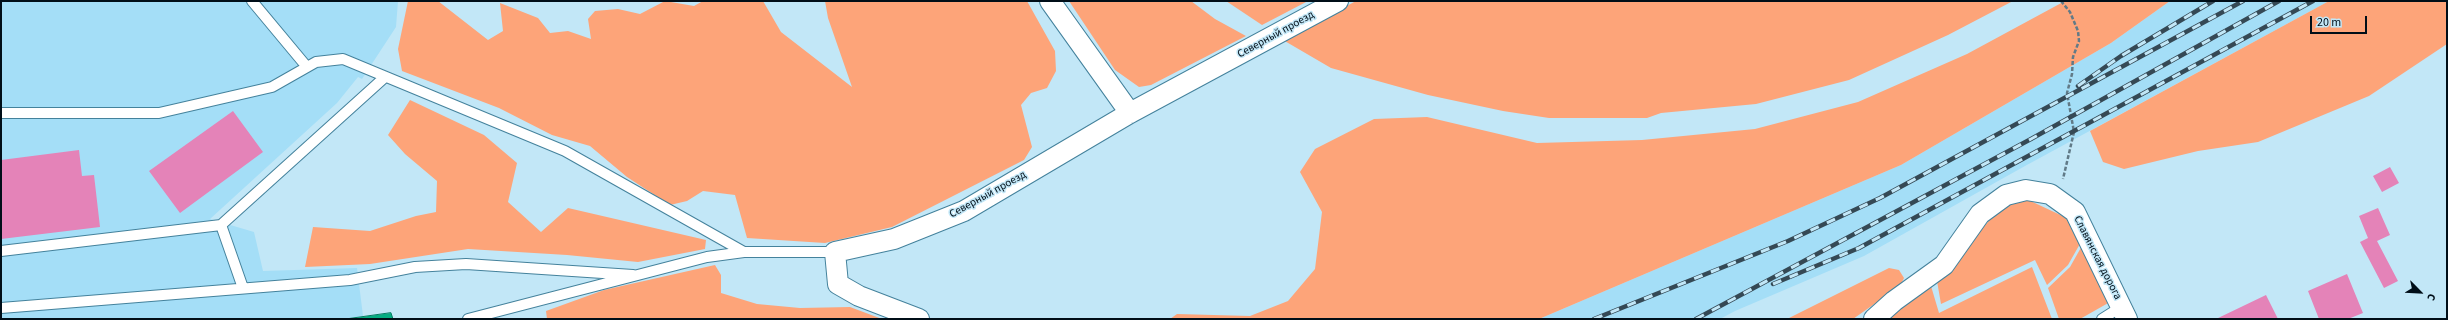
<!DOCTYPE html>
<html>
<head>
<meta charset="utf-8">
<style>
	body { margin:0 }
	#map { position:relative; width:2448px; height:320px; overflow:hidden; background:#c2e7f7; font-family:"Source Sans 3",sans-serif }
	canvas { display:block }
	.frame { position:absolute; inset:0; border:2px solid #000e18; pointer-events:none }
	.north { position:absolute; left:2400px; top:272px; width:40px; height:40px; -webkit-text-stroke:3px #c2e7f7; paint-order:stroke; rotate:114deg; font-size:11px; font-weight:700; line-height:16px; text-align:center; color:#000e18 }
	.north::after { content:''; display:block; margin:auto; width:14px; height:18px; background:#000e18; clip-path:polygon(50% 0,100% 100%,50% 72%,0 100%) }
	.scale { position:absolute; left:2310px; top:16px; width:57px; height:18px; box-sizing:border-box; border:2px solid #000e18; border-top:0; padding-left:5px; font-size:12px; line-height:14px; white-space:nowrap; color:#000e18; -webkit-text-stroke:3px #c2e7f7; paint-order:stroke }
</style>
</head>
<body>
<div id="map">
<canvas width="2448" height="320"></canvas>
<div class="frame"></div>
<div class="north">С</div>
<div class="scale">20 m</div>
</div>
<script>
const c = document.querySelector('canvas').getContext('2d');
c.lineJoin = 'round';
function fillPath(path, color) { c.fillStyle = color; c.fill(path, 'evenodd'); }
function trace(path, color, width, dash) { c.strokeStyle = color; c.lineWidth = width; c.lineCap = dash ? 'butt' : 'round'; c.setLineDash(dash || []); c.stroke(path); }
function write(font, color, halo, rows, align = 'center') {
  c.font = font + ' "Source Sans 3",sans-serif'; c.lineWidth = 3; c.setLineDash([]); c.textBaseline = 'middle'; c.strokeStyle = halo; c.fillStyle = color; for (const [text, x, y, turn = 0] of rows) {
    c.save(); c.translate(x, y); c.rotate((+turn || 0) * Math.PI / 180); c.textAlign = isNaN(turn) ? turn : align; if (halo) c.strokeText(text, 0, 0); c.fillText(text, 0, 0); c.restore();
  }
}
fillPath(new Path2D(`
	M 1,1 L 398,1 L 396,27 L 362,79 L 358,77 L 337,103 L 210,219 L 254,232 L 263,271 L 357,268 L 363,316 L 346,319 L 1,319 Z
	M 2170,1 L 2329,1 L 2025,166 L 1864,256 L 1735,311 L 1720,319 L 1539,319 L 1901,165 L 2111,43 Z`), '#a4def7');
fillPath(new Path2D(`
	M 408,1 L 438,1 L 488,40 L 503,31 L 500,3 L 538,18 L 550,33 L 568,31 L 591,39 L 588,19 L 595,11 L 618,9 L 640,14 L 665,1 L 694,6 L 703,1 L 763,1 L 781,32 L 852,87 L 828,18 L 825,1 L 1027,1 L 1055,51 L 1056,71 L 1047,88 L 1031,93 L 1021,105 L 1032,147 L 1024,160 L 892,227 L 825,243 L 747,238 L 735,195 L 703,191 L 687,201 L 670,205 L 627,177 L 590,146 L 552,135 L 499,108 L 402,71 L 398,49 Z
	M 1069,1 L 1191,1 L 1215,19 L 1246,36 L 1151,85 L 1139,87 L 1115,70 Z
	M 1226,1 L 1308,1 L 1262,25 Z
	M 1356,1 L 2013,1 L 1948,35 L 1849,80 L 1756,104 L 1661,113 L 1647,118 L 1549,118 L 1503,111 L 1428,95 L 1331,68 L 1283,40 Z
	M 2065,1 L 2170,1 L 2111,43 L 1901,165 L 1539,319 L 1170,319 L 1177,314 L 1250,316 L 1288,301 L 1315,269 L 1322,212 L 1300,172 L 1315,149 L 1374,119 L 1427,117 L 1537,143 L 1642,140 L 1755,129 L 1858,102 L 1967,54 Z
	M 2329,1 L 2447,1 L 2447,44 L 2369,96 L 2258,142 L 2198,151 L 2124,169 L 2103,162 L 2090,131 Z
	M 410,100 L 484,135 L 517,163 L 508,202 L 541,232 L 568,208 L 706,240 L 705,249 L 638,262 L 567,255 L 468,249 L 370,264 L 305,267 L 313,227 L 370,231 L 416,216 L 436,212 L 437,181 L 405,154 L 388,135 Z
	M 2022,197 L 2069,219 L 2081,242 L 2068,265 L 2047,285 L 2035,260 L 1941,304 L 1937,281 L 1999,209 Z
	M 2083,244 L 2110,302 L 2080,319 L 2059,319 L 2048,288 L 2070,267 Z
	M 715,265 L 721,275 L 721,293 L 757,304 L 800,308 L 850,307 L 882,319 L 547,319 L 546,311 L 604,290 Z
	M 2032,267 L 2052,319 L 1885,319 L 1931,286 L 1939,313 Z
	M 1889,268 L 1899,270 L 1904,278 L 1900,286 L 1853,319 L 1787,319 Z`), '#fda479');
const water = new Path2D(`
	M 391,313 L 393,319 L 346,319 Z`);
fillPath(water, '#06ad82');
trace(water, '#047d62', 1);
fillPath(new Path2D(`
	M 233,111 L 263,152 L 180,213 L 149,171 Z
	M 79,150 L 82,176 L 94,175 L 100,227 L 1,239 L 1,160 Z
	M 2390,167 L 2399,183 L 2382,192 L 2373,176 Z
	M 2378,208 L 2390,235 L 2377,241 L 2398,281 L 2384,288 L 2360,242 L 2368,238 L 2359,216 Z
	M 2347,274 L 2363,313 L 2348,319 L 2319,319 L 2308,291 Z
	M 2266,295 L 2278,319 L 2216,319 Z`), '#e483b8');
const service = new Path2D(`
	M 252,1 L 307,67
	M 1,113 L 159,113 L 272,87 L 316,62 L 343,59 L 565,151 L 744,252
	M 221,225 L 243,288
	M 1,251 L 221,225 L 385,77
	M 1,308 L 350,280 L 415,267 L 466,264 L 633,275
	M 468,319 L 707,257 L 744,252 L 835,252
	M 2102,319 L 2121,307`);
const minor = new Path2D(`
	M 1050,1 L 1130,113
	M 919,319 L 859,296 L 838,284 L 835,252 L 894,239 L 964,211 L 1130,113 L 1338,1
	M 1874,319 L 1894,301 L 1944,265 L 1980,214 L 2006,195 L 2026,190 L 2050,194 L 2075,212 L 2127,319`);
trace(service, '#44829c', 12);
trace(minor, '#44829c', 22);
trace(new Path2D(`
	M 2061,1 L 2070,12 L 2078,31 L 2079,41 L 2073,57 L 2072,74 L 2067,93 L 2074,132 L 2063,179`), '#617a87', 2.5, [4, 2]);
trace(service, '#fff', 10);
trace(minor, '#fff', 20);
const rail = new Path2D(`
	M 2078,86 L 2121,56 L 2213,1
	M 1773,284 L 1859,248 L 2313,1
	M 1594,319 L 1788,241 L 1880,198 L 2243,1
	M 1696,319 L 2031,139 L 2279,1`);
trace(rail, '#354955', 4.5);
trace(rail, '#c2e7f7', 3, [9]);
write('11px', '#000e18', '#c2e7f7', [
	["Северный проезд",1276,35,-29],
	["Северный проезд",988,195,-29],
	["Славянская дорога",2097,258,63]
]);
</script>
</body>
</html>
